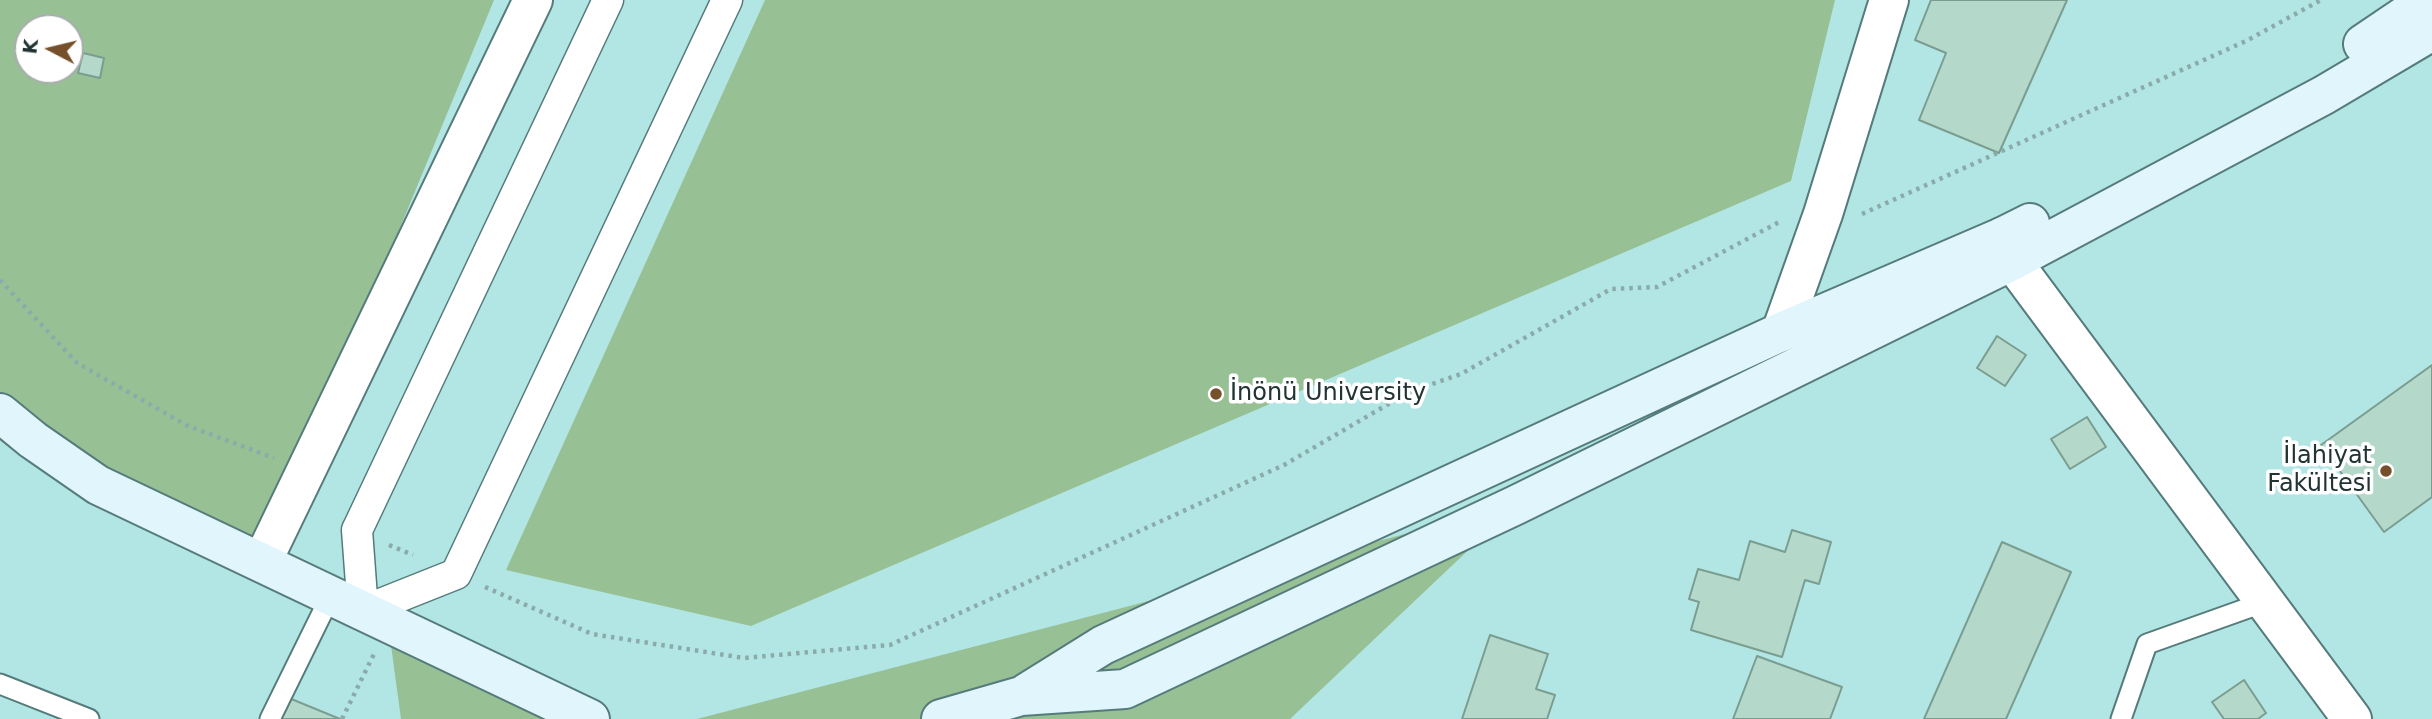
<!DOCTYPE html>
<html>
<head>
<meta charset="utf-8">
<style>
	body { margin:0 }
	#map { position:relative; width:2432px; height:719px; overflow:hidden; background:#c7f1f0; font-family:"DejaVu Sans",sans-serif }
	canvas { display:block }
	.north { position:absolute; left:14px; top:14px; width:70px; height:70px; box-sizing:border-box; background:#fff; border:2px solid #a7adad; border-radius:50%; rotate:277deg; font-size:19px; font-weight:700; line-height:28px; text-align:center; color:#233 }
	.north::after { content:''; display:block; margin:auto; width:24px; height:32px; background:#75502b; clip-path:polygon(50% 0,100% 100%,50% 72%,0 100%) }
</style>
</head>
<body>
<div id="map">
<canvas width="2432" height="719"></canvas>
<div class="north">K</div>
</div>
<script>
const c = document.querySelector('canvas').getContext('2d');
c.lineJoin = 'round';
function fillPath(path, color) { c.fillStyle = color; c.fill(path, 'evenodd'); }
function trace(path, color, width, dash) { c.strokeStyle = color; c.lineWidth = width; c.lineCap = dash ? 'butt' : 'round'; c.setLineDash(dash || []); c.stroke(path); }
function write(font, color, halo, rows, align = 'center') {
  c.font = font + ' "DejaVu Sans",sans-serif'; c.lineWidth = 7; c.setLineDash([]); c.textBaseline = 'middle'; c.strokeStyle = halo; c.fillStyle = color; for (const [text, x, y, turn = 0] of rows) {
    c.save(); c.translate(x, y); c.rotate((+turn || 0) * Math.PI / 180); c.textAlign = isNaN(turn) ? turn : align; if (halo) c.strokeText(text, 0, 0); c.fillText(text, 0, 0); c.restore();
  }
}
fillPath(new Path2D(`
	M 0,0 L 2432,0 L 2432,719 L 0,719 ZM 28,28 L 70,28 L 70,70 L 28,70 Z`), '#b2e6e5');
fillPath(new Path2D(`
	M 0,0 L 494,0 L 262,562 L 0,439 ZM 28,28 L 70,28 L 70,70 L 28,70 Z
	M 765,0 L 1835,0 L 1791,181 L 751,626 L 506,570 Z
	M 1516,505 L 1290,719 L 697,719 Z
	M 388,623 L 599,719 L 401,719 Z`), '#98c095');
const building = new Path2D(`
	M 1931,0 L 2067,0 L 1999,153 L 1919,120 L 1946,53 L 1915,40 Z
	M 83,53 L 104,58 L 100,78 L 78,73 Z
	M 1997,336 L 2026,355 L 2005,386 L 1977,368 Z
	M 2432,365 L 2432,497 L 2384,532 L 2321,445 Z
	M 2087,417 L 2106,447 L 2070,469 L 2051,439 Z
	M 1792,530 L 1831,542 L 1819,584 L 1805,580 L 1782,657 L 1691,630 L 1699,602 L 1689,599 L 1698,569 L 1739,580 L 1750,541 L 1785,552 Z
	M 2002,542 L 2071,572 L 2006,719 L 1924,719 Z
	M 1490,635 L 1548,654 L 1536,689 L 1555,695 L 1547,719 L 1462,719 Z
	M 1757,656 L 1842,687 L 1830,719 L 1733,719 Z
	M 2244,680 L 2266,713 L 2258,719 L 2224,719 L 2212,702 Z
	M 284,696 L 340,719 L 275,719 Z`);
fillPath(building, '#b4d9ca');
trace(building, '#7a9d8f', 2);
const service = new Path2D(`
	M 0,684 L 89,719
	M 270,719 L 331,595
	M 2121,719 L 2147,644 L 2265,602`);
const pedestrian = new Path2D(`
	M 608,0 L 359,526 L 357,530 L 363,611 L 456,574 L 727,0`);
const minor = new Path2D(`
	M 2002,237 L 2012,261 L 2352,719
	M 1781,332 L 1823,214 L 1889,0`);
const tertiary = new Path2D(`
	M 262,562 L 533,0`);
const secondary = new Path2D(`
	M 2363,44 L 2428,0
	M 0,413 L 33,440 L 98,485 L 590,719
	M 1026,693 L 1103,645 L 1781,332 L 2002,237 L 2030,223
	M 941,719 L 1021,696 L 1125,689 L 1516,505 L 2012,261 L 2324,95 L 2432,31`);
trace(service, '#557b7b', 23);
trace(pedestrian, '#557b7b', 33);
trace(minor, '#557b7b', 42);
trace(tertiary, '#557b7b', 42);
trace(secondary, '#557b7b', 42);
trace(new Path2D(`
	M 1862,214 L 2246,41 L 2321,0
	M 0,280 L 77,363 L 188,426 L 274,458
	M 389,545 L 413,555
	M 485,587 L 592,634 L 744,658 L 890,645 L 1284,465 L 1409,392 L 1461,374 L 1611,289 L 1657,287 L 1781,221
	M 342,719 L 374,654`), '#8babab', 4.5, [3.5, 5]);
trace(service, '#fff', 19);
trace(pedestrian, '#fff', 30);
trace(minor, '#fff', 38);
trace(tertiary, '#fff', 38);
trace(secondary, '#e1f5fd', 38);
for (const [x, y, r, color] of [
	[1216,394,7,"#75502b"],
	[2386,471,7,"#75502b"]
]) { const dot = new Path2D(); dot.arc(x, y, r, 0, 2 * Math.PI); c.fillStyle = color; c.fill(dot); trace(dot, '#fff', 2.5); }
write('24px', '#233', '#fff', [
	["İnönü University",1230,394],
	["İlahiyat",2372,457,"right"],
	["Fakültesi",2372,485,"right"]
], 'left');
</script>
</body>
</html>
